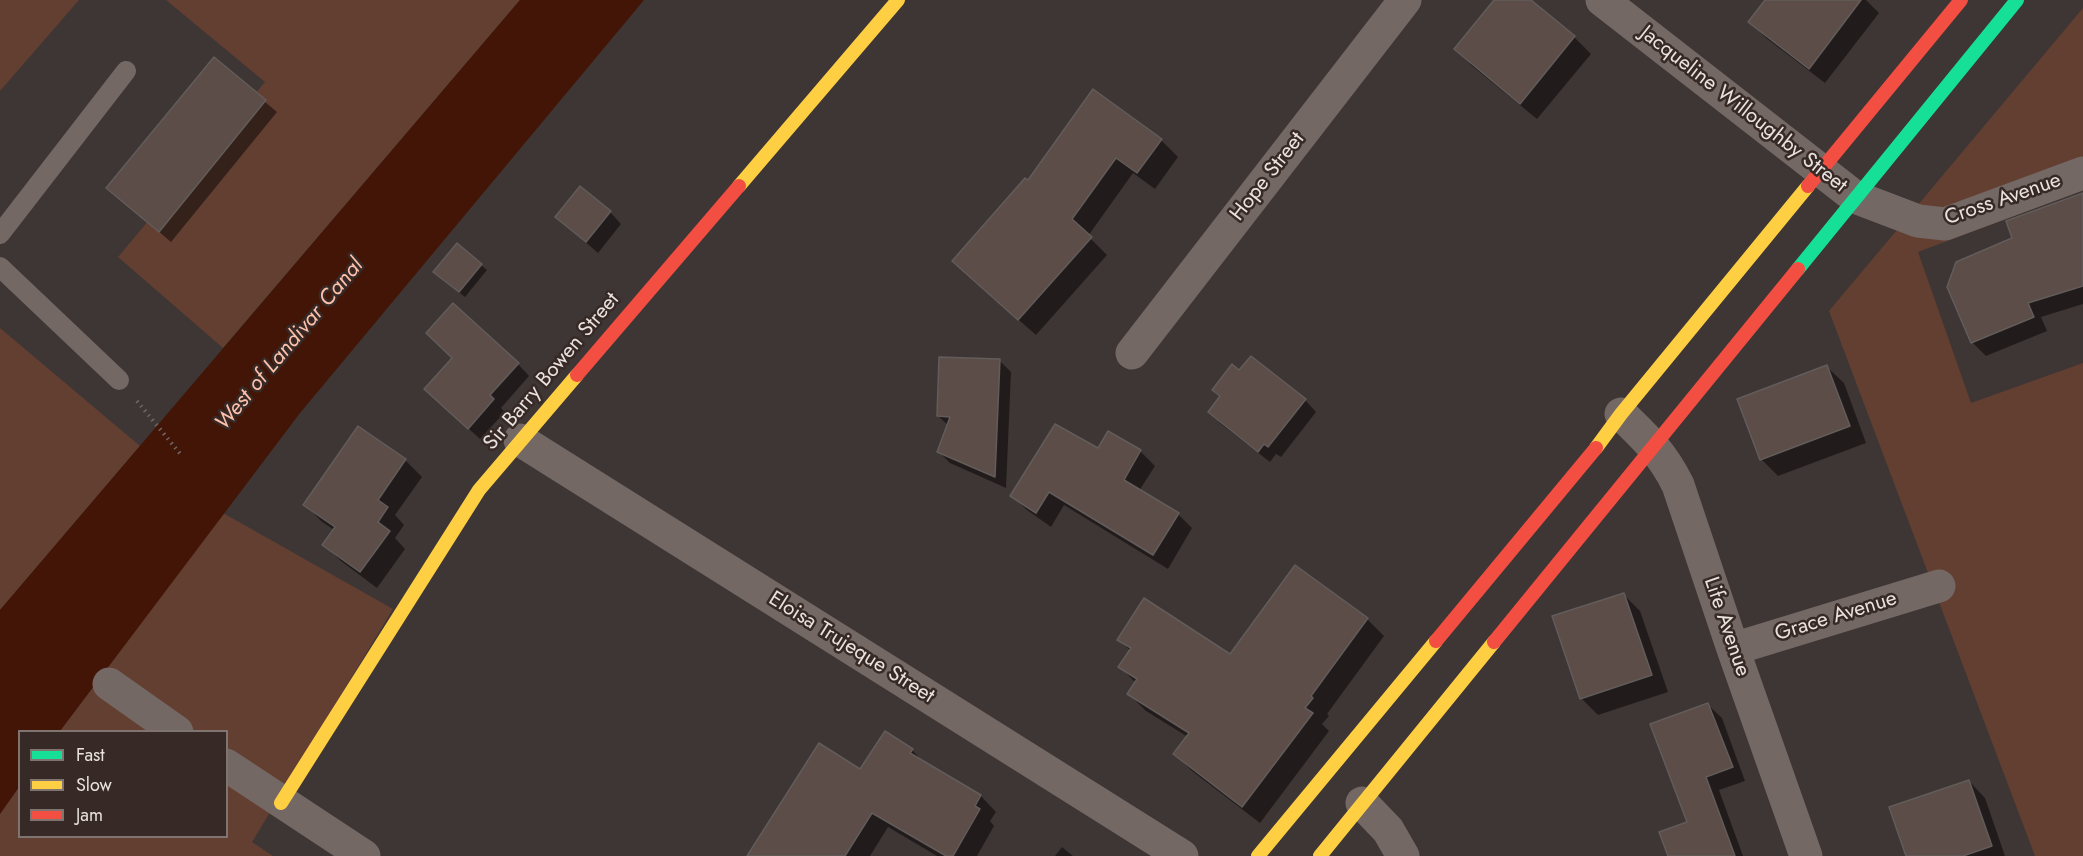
<!DOCTYPE html>
<html>
<head>
<meta charset="utf-8">
<style>
	body { margin:0 }
	#map { position:relative; width:2083px; height:856px; overflow:hidden; background:#3e3634; font-family:Jost,sans-serif }
	canvas { display:block }
	.legend { position:absolute; left:18px; top:730px; width:210px; height:108px; box-sizing:border-box; background:#372a26; border:2px solid #7f7470; margin:0; padding:8px 10px; list-style:none; font-size:18px; color:#eae2df }
	.legend li { display:flex; align-items:center; gap:12px; height:30px }
	.legend b { width:30px; border:2px solid #7f7470 }
</style>
</head>
<body>
<div id="map">
<canvas width="2083" height="856"></canvas>
<ul class="legend">
<li><b style="height:8px;background:#16e098"></b>Fast</li>
<li><b style="height:8px;background:#ffcf43"></b>Slow</li>
<li><b style="height:8px;background:#f24e42"></b>Jam</li>
</ul>
</div>
<script>
const c = document.querySelector('canvas').getContext('2d');
c.lineJoin = 'round';
function fillPath(path, color) { c.fillStyle = color; c.fill(path, 'evenodd'); }
function trace(path, color, width, dash) { c.strokeStyle = color; c.lineWidth = width; c.lineCap = dash ? 'butt' : 'round'; c.setLineDash(dash || []); c.stroke(path); }
function write(font, color, halo, rows, align = 'center') {
  c.font = font + ' Jost,sans-serif'; c.lineWidth = 5; c.setLineDash([]); c.textBaseline = 'middle'; c.strokeStyle = halo; c.fillStyle = color; for (const [text, x, y, turn = 0] of rows) {
    c.save(); c.translate(x, y); c.rotate((+turn || 0) * Math.PI / 180); c.textAlign = isNaN(turn) ? turn : align; if (halo) c.strokeText(text, 0, 0); c.fillText(text, 0, 0); c.restore();
  }
}
fillPath(new Path2D(`
	M 0,0 L 79,0 L 0,91 Z
	M 166,0 L 520,0 L 223,348 L 118,257 L 265,82 Z
	M 2083,8 L 2083,190 L 1918,252 L 1971,403 L 2083,363 L 2083,856 L 2035,856 L 1829,311 Z
	M 0,328 L 140,446 L 0,610 Z
	M 223,513 L 393,609 L 252,842 L 273,856 L 0,856 L 0,814 L 19,787 L 20,836 L 226,836 L 226,732 L 60,731 Z`), '#633f32');
fillPath(new Path2D(`
	M 520,0 L 644,0 L 300,413 L 60,731 L 20,732 L 19,787 L 0,814 L 0,610 Z`), '#421506');
fillPath(new Path2D(`
	M 1496,0 L 1529,0 L 1574,37 L 1591,54 L 1537,119 L 1472,66 L 1456,49 Z
	M 1767,0 L 1866,0 L 1879,13 L 1825,83 L 1766,38 L 1750,22 Z
	M 214,59 L 277,112 L 171,242 L 108,188 Z
	M 1161,140 L 1178,157 L 1155,189 L 1133,173 L 1088,236 L 1107,255 L 1036,335 L 971,278 L 1028,182 Z
	M 2083,195 L 2083,304 L 2041,317 L 2047,331 L 1986,356 L 1972,342 L 1949,287 L 2013,239 Z
	M 610,212 L 621,224 L 598,253 L 557,217 Z
	M 481,265 L 487,270 L 465,297 L 441,278 Z
	M 454,358 L 518,364 L 529,376 L 501,408 L 505,412 L 480,439 L 437,400 Z
	M 1000,361 L 1011,372 L 1006,488 L 950,463 L 939,452 L 949,426 L 938,416 Z
	M 1827,367 L 1844,383 L 1866,443 L 1778,476 L 1761,459 Z
	M 1239,372 L 1305,400 L 1316,412 L 1281,457 L 1276,454 L 1270,462 L 1221,424 L 1210,412 L 1221,398 L 1214,390 Z
	M 359,428 L 405,460 L 422,477 L 395,515 L 404,525 L 395,538 L 405,549 L 377,588 L 341,561 L 324,545 L 334,530 L 321,521 L 305,504 Z
	M 1140,451 L 1155,466 L 1139,491 L 1178,514 L 1192,528 L 1168,569 L 1064,505 L 1051,527 L 1027,510 L 1012,496 Z
	M 1624,595 L 1640,611 L 1668,692 L 1598,715 L 1581,698 Z
	M 1367,619 L 1384,636 L 1327,714 L 1329,716 L 1322,724 L 1329,731 L 1260,823 L 1192,771 L 1175,754 L 1188,737 L 1146,711 L 1129,694 L 1136,683 L 1120,667 L 1131,651 L 1119,640 L 1231,656 Z
	M 1708,705 L 1722,718 L 1745,781 L 1719,790 L 1743,856 L 1670,856 L 1689,822 Z
	M 912,750 L 925,764 L 981,796 L 996,812 L 990,821 L 994,826 L 977,856 L 937,856 L 888,827 L 870,856 L 763,856 Z
	M 1969,781 L 1985,798 L 2005,856 L 1908,856 Z
	M 1062,847 L 1073,856 L 1055,856 Z`), '#0007');
const building = new Path2D(`
	M 1494,0 L 1531,0 L 1575,36 L 1520,104 L 1454,49 Z
	M 1765,0 L 1861,0 L 1809,69 L 1748,22 Z
	M 214,57 L 266,100 L 159,232 L 106,188 Z
	M 1093,89 L 1162,139 L 1137,173 L 1116,158 L 1072,219 L 1092,237 L 1018,320 L 952,261 L 1025,178 L 1028,180 Z
	M 580,186 L 611,211 L 586,242 L 555,217 Z
	M 2083,193 L 2083,286 L 2028,303 L 2034,317 L 1971,343 L 1947,287 L 1956,262 L 2012,238 L 2006,221 Z
	M 457,243 L 482,264 L 459,292 L 433,272 Z
	M 453,303 L 519,363 L 490,395 L 494,399 L 468,429 L 424,389 L 452,358 L 426,333 Z
	M 1251,356 L 1306,399 L 1268,447 L 1264,444 L 1258,452 L 1208,412 L 1220,396 L 1212,390 L 1232,364 L 1239,370 Z
	M 939,357 L 1000,359 L 995,477 L 937,452 L 950,417 L 937,416 Z
	M 1827,365 L 1850,426 L 1760,460 L 1737,399 Z
	M 1055,424 L 1098,448 L 1108,431 L 1141,450 L 1124,480 L 1179,513 L 1153,555 L 1049,492 L 1036,513 L 1010,496 Z
	M 358,426 L 406,459 L 378,500 L 388,507 L 378,522 L 390,531 L 360,572 L 322,545 L 335,527 L 303,505 Z
	M 1295,565 L 1368,618 L 1311,696 L 1313,698 L 1305,708 L 1313,713 L 1242,807 L 1173,754 L 1189,733 L 1127,694 L 1137,679 L 1118,667 L 1131,648 L 1117,640 L 1144,598 L 1230,654 Z
	M 1624,593 L 1652,675 L 1580,699 L 1552,616 Z
	M 1708,703 L 1733,767 L 1706,777 L 1735,856 L 1668,856 L 1659,832 L 1687,822 L 1650,724 Z
	M 885,731 L 913,749 L 910,753 L 981,795 L 975,806 L 980,809 L 953,856 L 946,856 L 872,813 L 845,856 L 747,856 L 819,743 L 860,769 Z
	M 1969,780 L 1992,846 L 1963,856 L 1906,856 L 1889,807 Z`);
fillPath(building, '#5c4d48');
trace(building, '#625c5a', 1.5);
trace(new Path2D(`
	M 137,401 L 182,456`), '#706764', 4, [1.5, 4.5]);
trace(new Path2D(`
	M 0,234 L 126,71
	M 0,267 L 119,380`), '#736864', 20);
trace(new Path2D(`
	M 1602,0 L 1855,197 L 1918,221 L 1945,224 L 2083,173
	M 1132,353 L 1405,0
	M 1621,414 C 1646,438 1662,453 1678,485 L 1733,649 L 1806,856
	M 520,440 L 1182,856
	M 1733,649 L 1939,586
	M 109,684 L 177,732
	M 226,765 L 364,856
	M 1362,803 L 1388,830 L 1403,856`), '#736864', 33);
trace(new Path2D(`
	M 1798,269 L 2017,0`), '#16e098', 14);
trace(new Path2D(`
	M 739,186 L 898,0
	M 1596,448 L 1621,414 L 1808,186
	M 281,803 L 479,490 L 577,375
	M 1258,856 L 1436,641
	M 1320,856 L 1494,642`), '#ffcf43', 14);
trace(new Path2D(`
	M 1808,186 L 1961,0
	M 577,375 L 739,186
	M 1436,641 L 1596,448
	M 1494,642 L 1798,269`), '#f24e42', 14);
write('21px', '#eae2df', '#372a26', [
	["Jacqueline Willoughby Street",1743,110,38],
	["Hope Street",1268,177,-52],
	["Cross Avenue",2003,200,-19],
	["Sir Barry Bowen Street",552,372,-50],
	["Grace Avenue",1836,617,-17],
	["Life Avenue",1726,627,71],
	["Eloisa Trujeque Street",851,648,32]
]);
write('italic 22px', '#fec0ab', '#372a26', [
	["West of Landivar Canal",290,345,-50]
]);
</script>
</body>
</html>
